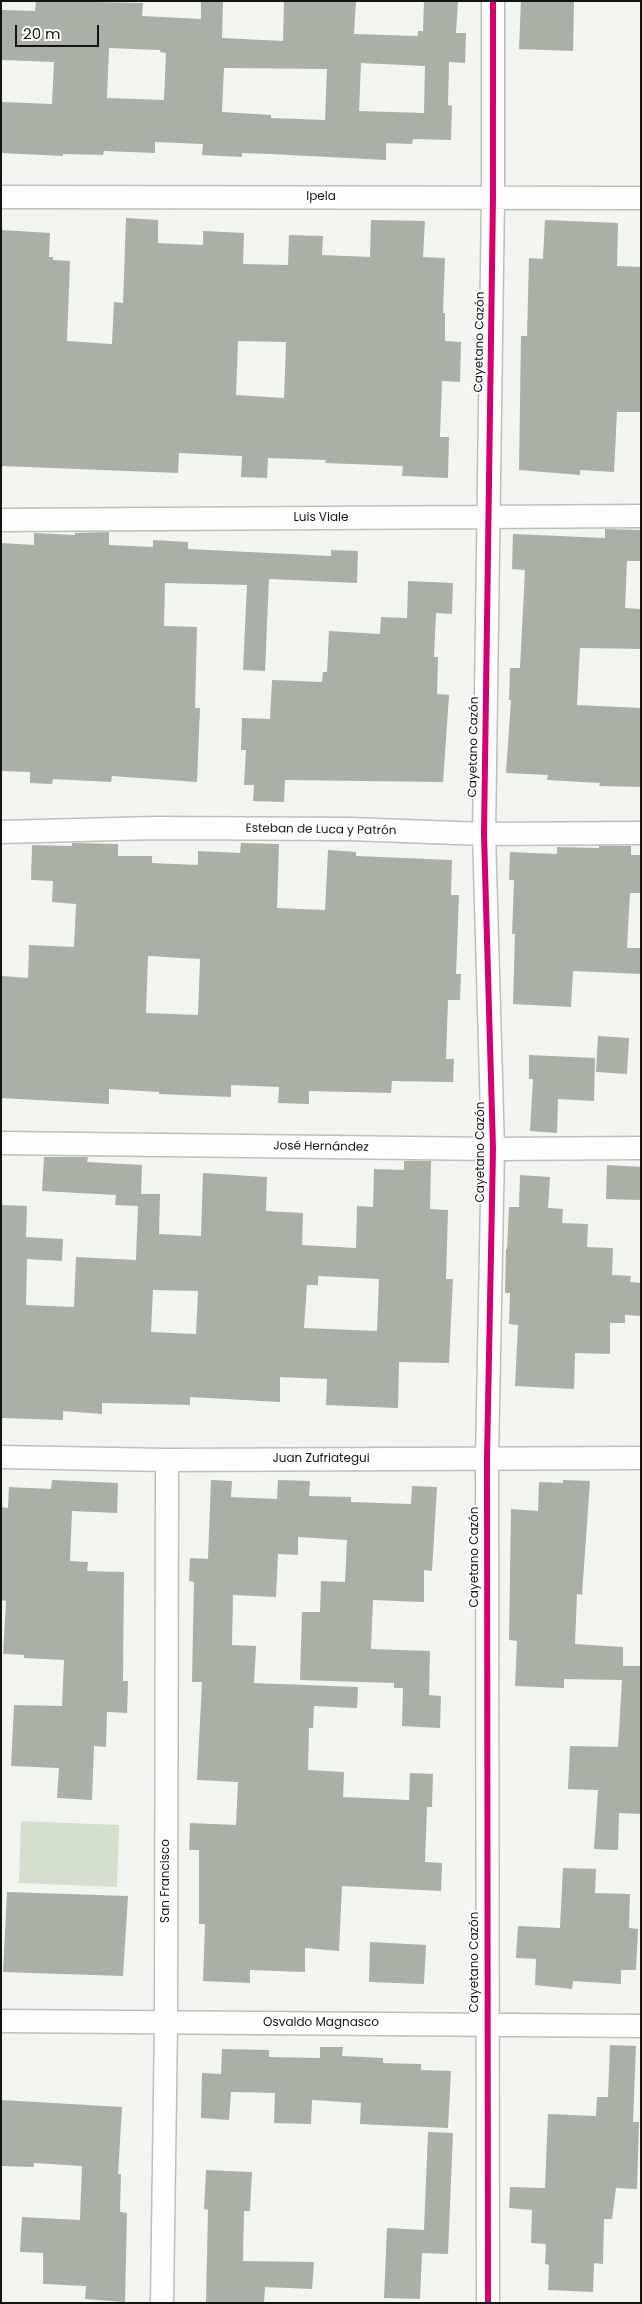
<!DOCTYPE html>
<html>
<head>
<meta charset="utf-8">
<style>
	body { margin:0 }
	#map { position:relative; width:642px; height:2304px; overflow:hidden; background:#f3f5f1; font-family:Poppins,sans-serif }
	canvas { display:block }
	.frame { position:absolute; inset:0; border:2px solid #121412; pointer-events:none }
	.scale { position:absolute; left:15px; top:25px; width:84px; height:22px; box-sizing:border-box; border:2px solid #121412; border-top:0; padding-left:6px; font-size:15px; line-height:18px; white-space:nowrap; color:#121412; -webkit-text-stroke:4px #fff; paint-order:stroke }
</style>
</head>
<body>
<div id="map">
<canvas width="642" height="2304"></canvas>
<div class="frame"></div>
<div class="scale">20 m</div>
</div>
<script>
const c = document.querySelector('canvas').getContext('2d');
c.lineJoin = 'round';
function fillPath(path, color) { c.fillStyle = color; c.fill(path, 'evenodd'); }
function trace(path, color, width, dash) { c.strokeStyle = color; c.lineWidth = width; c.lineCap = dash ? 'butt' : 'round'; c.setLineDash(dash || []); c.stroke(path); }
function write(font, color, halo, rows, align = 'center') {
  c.font = font + ' Poppins,sans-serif'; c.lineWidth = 4; c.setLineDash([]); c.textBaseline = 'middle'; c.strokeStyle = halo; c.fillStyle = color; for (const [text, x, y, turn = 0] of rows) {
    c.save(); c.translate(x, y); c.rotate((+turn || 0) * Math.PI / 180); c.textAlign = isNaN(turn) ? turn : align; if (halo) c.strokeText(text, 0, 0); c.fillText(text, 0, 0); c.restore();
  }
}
fillPath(new Path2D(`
	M 21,1821 L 119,1825 L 117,1887 L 19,1883 Z`), '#d4e0cd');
fillPath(new Path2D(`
	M 36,1 L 143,3 L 142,16 L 201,19 L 201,1 L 223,1 L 222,38 L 283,41 L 284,1 L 356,1 L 354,34 L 418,36 L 418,31 L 423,31 L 424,1 L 458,1 L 456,33 L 466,33 L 465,63 L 449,62 L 448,105 L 452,106 L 451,140 L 413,139 L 412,144 L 386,143 L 386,160 L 270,154 L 242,153 L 242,157 L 202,155 L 203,144 L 155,142 L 155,153 L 104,151 L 103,155 L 63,154 L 63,156 L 1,153 L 1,102 L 52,104 L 54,62 L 1,60 L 1,10 L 35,11 ZM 109,48 L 160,50 L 160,52 L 166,53 L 164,100 L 107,98 ZM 361,63 L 425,66 L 424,113 L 359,111 ZM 224,68 L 327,69 L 325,120 L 271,118 L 271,115 L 222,112 Z
	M 521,1 L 574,1 L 573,51 L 519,49 Z
	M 126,218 L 158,220 L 158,243 L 203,245 L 203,231 L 244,233 L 243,264 L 288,265 L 289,235 L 323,236 L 322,255 L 370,257 L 371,220 L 425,221 L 423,257 L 445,258 L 443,313 L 445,313 L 445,341 L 461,342 L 460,382 L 442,381 L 440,437 L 449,437 L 448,478 L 402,476 L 403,466 L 325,463 L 326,460 L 268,458 L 267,478 L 241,477 L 242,456 L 179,453 L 178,473 L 1,466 L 1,230 L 50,233 L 49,257 L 53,257 L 53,260 L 70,261 L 67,341 L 112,344 L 114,302 L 123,303 ZM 238,341 L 286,342 L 284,398 L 236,395 Z
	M 545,220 L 618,223 L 617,266 L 641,267 L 641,412 L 617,412 L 614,472 L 580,470 L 580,475 L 519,470 L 521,336 L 527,336 L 529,258 L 543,259 Z
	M 605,529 L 641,530 L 641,561 L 627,561 L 625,608 L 641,609 L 641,649 L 580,648 L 577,705 L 641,708 L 641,787 L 599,786 L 600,783 L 547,780 L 548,775 L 506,773 L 511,700 L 509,700 L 510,668 L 520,668 L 525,570 L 512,569 L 513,534 L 605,538 Z
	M 109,532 L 109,545 L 153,547 L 153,540 L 188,542 L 188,549 L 331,556 L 331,550 L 358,551 L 357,583 L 269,579 L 265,671 L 243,670 L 247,585 L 165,583 L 164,626 L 197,627 L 195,708 L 200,708 L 197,782 L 112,776 L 111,782 L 53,779 L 52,784 L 30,783 L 30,772 L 1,771 L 1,543 L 34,545 L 34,533 L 75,535 L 75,533 Z
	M 408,581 L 453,583 L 452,614 L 436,613 L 434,657 L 438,657 L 437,694 L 449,695 L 443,782 L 285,780 L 284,802 L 253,801 L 254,785 L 244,785 L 246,750 L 241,750 L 242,718 L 270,719 L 272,680 L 322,682 L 323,672 L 327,672 L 329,631 L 380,634 L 381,617 L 407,618 Z
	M 72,843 L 118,844 L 118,856 L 152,856 L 152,863 L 198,865 L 198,851 L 240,853 L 241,843 L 279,844 L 277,908 L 325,910 L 328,850 L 356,852 L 356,856 L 452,860 L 451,895 L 459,895 L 456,974 L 461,974 L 460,1000 L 448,1000 L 446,1059 L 454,1059 L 453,1082 L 392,1081 L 391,1093 L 309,1091 L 309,1104 L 278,1103 L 279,1087 L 231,1085 L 231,1097 L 159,1094 L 159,1092 L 109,1089 L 109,1104 L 1,1098 L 1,976 L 28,978 L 29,945 L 74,947 L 76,904 L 52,902 L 53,881 L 31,880 L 32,845 L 72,846 ZM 148,956 L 200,959 L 198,1015 L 146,1013 Z
	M 599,846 L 631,846 L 631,855 L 641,855 L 641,893 L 630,893 L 627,948 L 641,948 L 641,974 L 573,971 L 571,1007 L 513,1004 L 515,934 L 512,934 L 514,880 L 509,880 L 510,852 L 557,854 L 557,847 L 599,848 Z
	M 598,1036 L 629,1038 L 627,1074 L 596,1072 Z
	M 529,1055 L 595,1058 L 594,1101 L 558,1099 L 557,1133 L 530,1131 L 533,1079 L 529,1079 Z
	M 44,1157 L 88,1157 L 87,1162 L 142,1165 L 141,1194 L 160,1194 L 159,1234 L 201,1236 L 203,1173 L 267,1177 L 266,1211 L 303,1213 L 302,1245 L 356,1248 L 357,1206 L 373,1207 L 374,1169 L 404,1170 L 404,1161 L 431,1161 L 430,1209 L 448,1210 L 446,1279 L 453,1279 L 449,1363 L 399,1362 L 398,1408 L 326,1405 L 327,1379 L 280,1377 L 280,1402 L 190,1397 L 190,1405 L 102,1403 L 102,1414 L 63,1411 L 63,1420 L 1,1418 L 1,1205 L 27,1206 L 26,1237 L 63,1239 L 62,1261 L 27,1259 L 26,1305 L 74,1307 L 76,1257 L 136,1260 L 138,1206 L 115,1205 L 116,1195 L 42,1191 ZM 318,1276 L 379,1279 L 377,1331 L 304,1328 L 307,1285 L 318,1285 ZM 153,1290 L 198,1291 L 196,1334 L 151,1332 Z
	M 607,1165 L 641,1167 L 641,1200 L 606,1199 Z
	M 520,1175 L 550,1177 L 548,1208 L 563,1209 L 562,1223 L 588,1224 L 587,1247 L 613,1248 L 612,1275 L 631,1276 L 630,1282 L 641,1283 L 641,1316 L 625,1315 L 625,1323 L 610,1323 L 610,1354 L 575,1353 L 574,1389 L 515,1386 L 518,1325 L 509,1324 L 510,1293 L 505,1293 L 506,1249 L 507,1249 L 509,1207 L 519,1207 Z
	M 52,1480 L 118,1483 L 117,1513 L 72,1511 L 70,1561 L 88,1562 L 87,1571 L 124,1572 L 123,1681 L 128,1681 L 127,1713 L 107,1712 L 106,1747 L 94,1746 L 92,1800 L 57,1798 L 59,1768 L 11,1766 L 14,1705 L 62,1706 L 64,1660 L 24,1658 L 24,1655 L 3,1654 L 6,1601 L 1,1600 L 1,1507 L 8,1508 L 9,1487 L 51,1489 Z
	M 211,1480 L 232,1481 L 231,1497 L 277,1499 L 278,1480 L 310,1481 L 309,1496 L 351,1497 L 351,1502 L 411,1504 L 412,1486 L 437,1487 L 432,1571 L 424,1570 L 424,1602 L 373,1600 L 371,1649 L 430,1651 L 429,1695 L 441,1696 L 440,1728 L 402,1726 L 403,1688 L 394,1688 L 394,1683 L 300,1680 L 302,1612 L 320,1612 L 321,1581 L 345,1582 L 347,1540 L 298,1537 L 298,1555 L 278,1554 L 276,1597 L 233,1595 L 232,1645 L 256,1646 L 254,1683 L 358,1687 L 357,1708 L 314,1706 L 313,1728 L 309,1728 L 308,1770 L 344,1772 L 343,1797 L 409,1800 L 410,1773 L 433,1774 L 432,1807 L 427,1807 L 425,1862 L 442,1863 L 441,1891 L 342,1886 L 339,1951 L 305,1948 L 305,1972 L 250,1970 L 250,1983 L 203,1981 L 205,1924 L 199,1924 L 199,1850 L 189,1850 L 190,1823 L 236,1825 L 238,1782 L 197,1780 L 202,1682 L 192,1682 L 194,1582 L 189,1581 L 190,1558 L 208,1559 Z
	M 563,1480 L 590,1481 L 582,1595 L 577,1594 L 575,1644 L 623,1647 L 623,1666 L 641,1666 L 641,1814 L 619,1813 L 618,1850 L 594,1849 L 598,1790 L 568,1789 L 570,1746 L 618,1747 L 622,1680 L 564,1679 L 564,1688 L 515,1686 L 517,1641 L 509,1640 L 511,1509 L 538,1511 L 539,1482 L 563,1483 Z
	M 563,1868 L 596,1869 L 595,1893 L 630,1894 L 629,1928 L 638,1929 L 636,1970 L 621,1970 L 621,1984 L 573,1981 L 572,1989 L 535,1985 L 536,1959 L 516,1958 L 518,1926 L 560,1928 Z
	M 7,1892 L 128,1896 L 123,1976 L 3,1972 Z
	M 370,1942 L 426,1945 L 424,1984 L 369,1982 Z
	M 610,2045 L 636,2046 L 633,2122 L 639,2122 L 637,2189 L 616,2188 L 612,2219 L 604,2219 L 603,2264 L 594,2263 L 593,2292 L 548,2290 L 549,2265 L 545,2264 L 546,2244 L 531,2243 L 532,2210 L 509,2208 L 510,2187 L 545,2188 L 548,2114 L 596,2116 L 597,2097 L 608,2097 Z
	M 320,2047 L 343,2047 L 342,2056 L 383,2058 L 383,2063 L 421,2064 L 421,2070 L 451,2071 L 448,2128 L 360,2124 L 361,2103 L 312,2100 L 311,2124 L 274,2123 L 275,2093 L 231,2092 L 229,2120 L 201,2118 L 202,2073 L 221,2074 L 222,2049 L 269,2050 L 269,2057 L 320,2058 Z
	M 1,2100 L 122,2107 L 118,2174 L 121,2174 L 120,2212 L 127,2213 L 125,2302 L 85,2299 L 86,2286 L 43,2284 L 43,2253 L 20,2252 L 22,2217 L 80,2220 L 82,2166 L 34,2163 L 34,2167 L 1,2166 Z
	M 428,2132 L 453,2133 L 448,2254 L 422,2253 L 420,2299 L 384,2298 L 387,2228 L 424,2230 Z
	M 206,2170 L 252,2172 L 250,2211 L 244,2211 L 243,2261 L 314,2262 L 312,2289 L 265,2287 L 264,2303 L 206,2303 L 208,2210 L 204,2209 Z`), '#aab0a6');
const minor = new Path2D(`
	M 1,197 L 641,198
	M 1,520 L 641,516
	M 1,832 L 155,828 L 350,829 L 484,834 L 641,833
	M 1,1143 L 493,1149 L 641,1148
	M 1,1457 L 167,1460 L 641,1458
	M 1,2021 L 641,2026
	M 162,2303 L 166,2022 L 167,1460
	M 488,2303 L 487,1458 L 493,1149 L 484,834 L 493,197 L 493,1`);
trace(minor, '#bdbfbc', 25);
trace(minor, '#fdfefd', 22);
trace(new Path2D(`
	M 488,2303 L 487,1458 L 493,1149 L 484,834 L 493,197 L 493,1`), '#d6006c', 6);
write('12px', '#121412', '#fff', [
	["Ipela",321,197],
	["Cayetano Cazón",480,342,-89],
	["Luis Viale",321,518],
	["Cayetano Cazón",474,747,-89],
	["Esteban de Luca y Patrón",321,830,1],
	["José Hernández",321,1147,1],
	["Cayetano Cazón",481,1152,-90],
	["Juan Zufriategui",321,1459],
	["Cayetano Cazón",475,1557,-90],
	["San Francisco",166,1881,-90],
	["Cayetano Cazón",475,1962,-90],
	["Osvaldo Magnasco",321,2023]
]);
</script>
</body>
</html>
